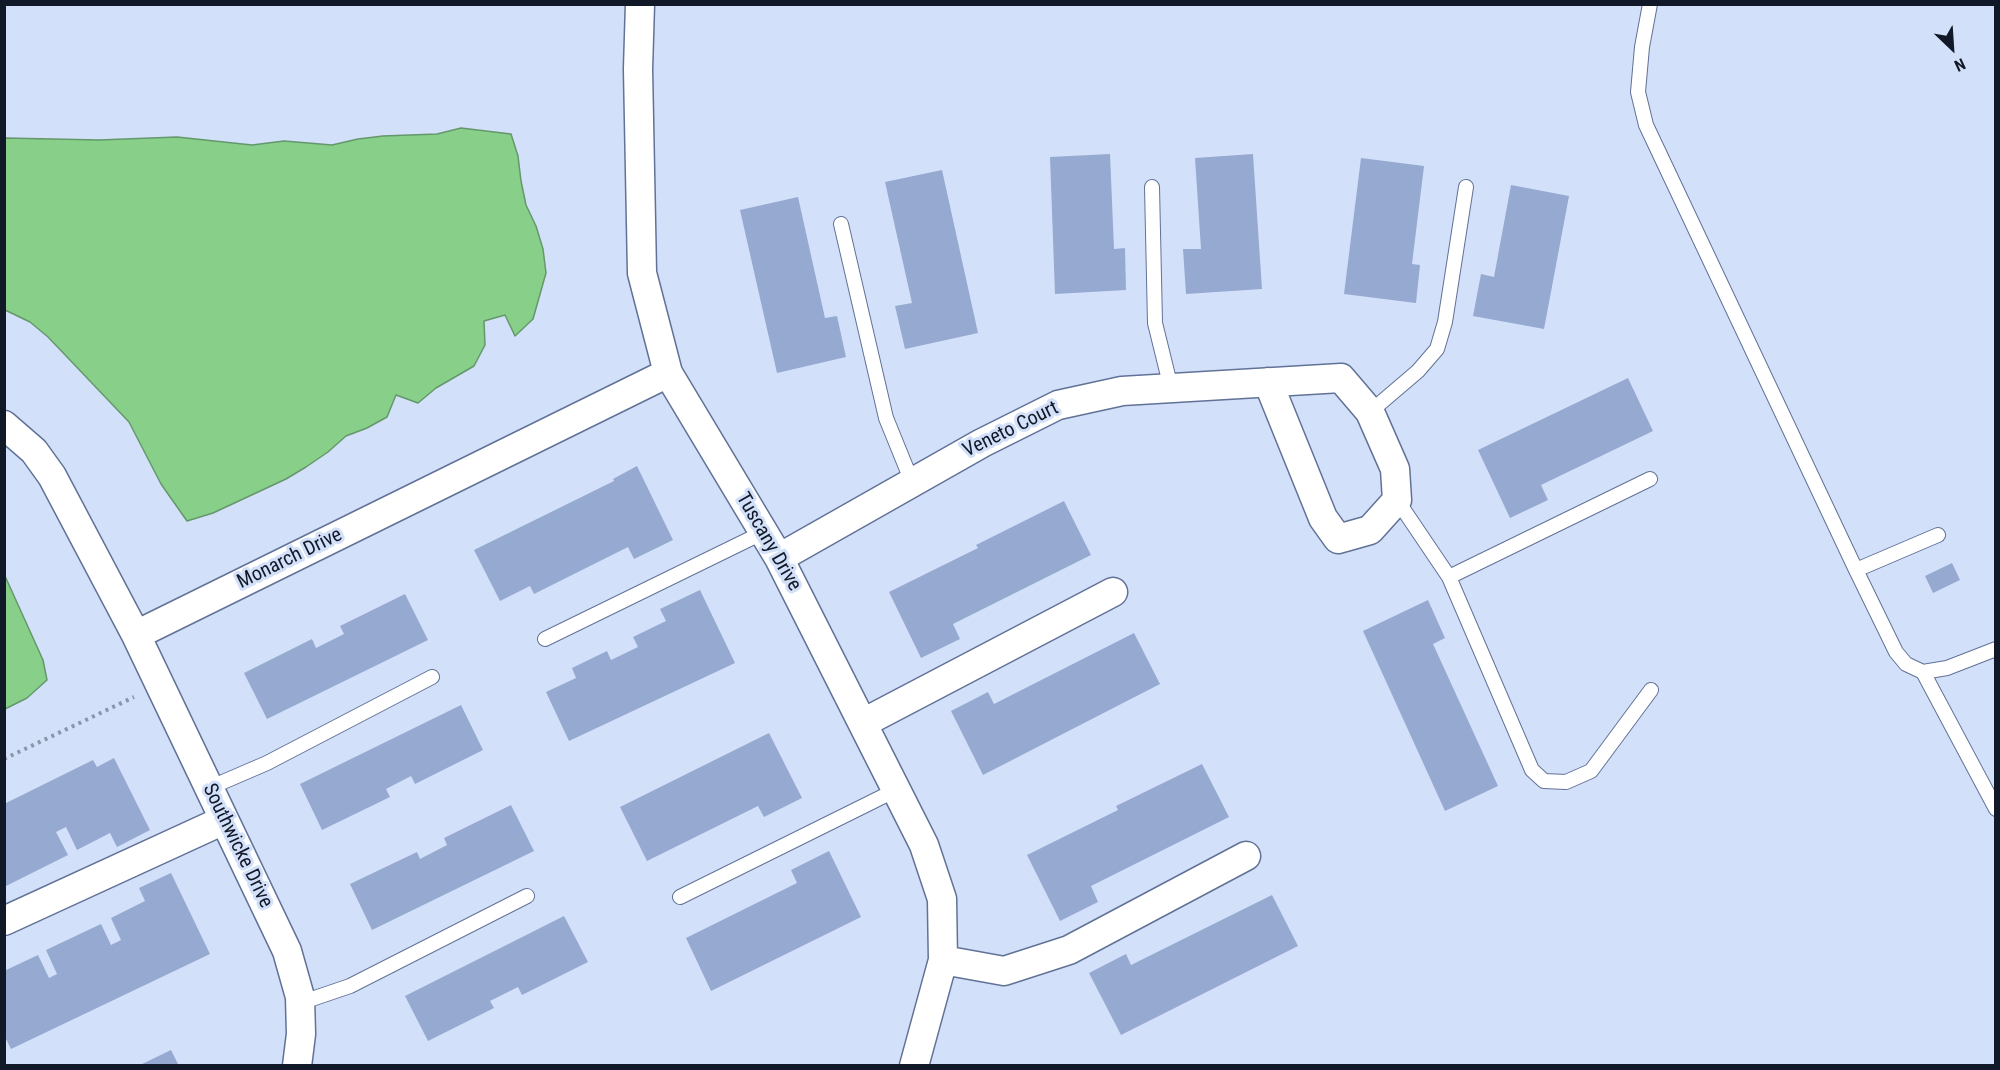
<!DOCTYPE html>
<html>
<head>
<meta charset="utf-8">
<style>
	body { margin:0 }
	#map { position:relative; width:2000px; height:1070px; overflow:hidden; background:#d3e0f9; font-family:"Roboto Condensed",sans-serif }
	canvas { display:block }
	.frame { position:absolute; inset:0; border:6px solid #111827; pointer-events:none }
	.north { position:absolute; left:1922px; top:18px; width:60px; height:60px; -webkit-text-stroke:4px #d3e0f9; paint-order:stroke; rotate:155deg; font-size:16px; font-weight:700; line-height:24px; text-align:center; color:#111827 }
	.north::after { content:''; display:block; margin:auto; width:21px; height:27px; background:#111827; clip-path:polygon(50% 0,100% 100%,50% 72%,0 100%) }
</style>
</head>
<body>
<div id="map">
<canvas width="2000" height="1070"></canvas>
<div class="frame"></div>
<div class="north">N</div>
</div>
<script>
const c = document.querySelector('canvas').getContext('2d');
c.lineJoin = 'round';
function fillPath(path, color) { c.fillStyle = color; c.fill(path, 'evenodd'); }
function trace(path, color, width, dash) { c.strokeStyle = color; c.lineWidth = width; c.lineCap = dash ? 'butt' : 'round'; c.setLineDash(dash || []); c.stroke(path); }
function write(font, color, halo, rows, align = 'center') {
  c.font = font + ' "Roboto Condensed",sans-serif'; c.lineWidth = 6; c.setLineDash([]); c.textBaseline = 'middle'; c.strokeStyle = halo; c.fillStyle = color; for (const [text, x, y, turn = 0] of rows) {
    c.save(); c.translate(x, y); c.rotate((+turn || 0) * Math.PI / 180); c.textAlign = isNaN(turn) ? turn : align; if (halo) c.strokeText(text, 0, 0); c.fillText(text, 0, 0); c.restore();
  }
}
const water = new Path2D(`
	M 461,128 L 511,134 L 518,156 L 521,181 L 526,205 L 536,226 L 543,249 L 546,273 L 533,319 L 515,336 L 505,315 L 484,321 L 485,345 L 474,366 L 436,388 L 418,403 L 396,395 L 387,417 L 367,428 L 346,436 L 328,452 L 306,467 L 286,479 L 213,513 L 187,521 L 161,484 L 129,422 L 48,337 L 30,322 L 5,310 L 5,138 L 99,140 L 177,137 L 252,145 L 284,141 L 332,145 L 358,139 L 383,136 L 437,134 Z
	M 5,576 L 43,660 L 47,680 L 27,698 L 5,709 Z`);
fillPath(water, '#88cf89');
trace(water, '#64986c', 1.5);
fillPath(new Path2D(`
	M 1110,154 L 1114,249 L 1125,248 L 1126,290 L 1055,294 L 1050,157 Z
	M 1253,154 L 1262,289 L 1186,294 L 1183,249 L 1201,249 L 1195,158 Z
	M 1361,158 L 1424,166 L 1412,264 L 1420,265 L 1416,303 L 1344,294 Z
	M 942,170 L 978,333 L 905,349 L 895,306 L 912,303 L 885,182 Z
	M 1511,185 L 1569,196 L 1544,329 L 1473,316 L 1481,274 L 1494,277 Z
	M 798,197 L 825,318 L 837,316 L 846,357 L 777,373 L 740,210 Z
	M 1628,378 L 1653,431 L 1541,485 L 1548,500 L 1510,518 L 1478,450 Z
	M 637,466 L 673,540 L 634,559 L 628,547 L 534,594 L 530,586 L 500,601 L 474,550 L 614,481 L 613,479 Z
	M 1064,501 L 1091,555 L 953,624 L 960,639 L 921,658 L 889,592 L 978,548 L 976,545 Z
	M 1952,563 L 1960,580 L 1933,593 L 1925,576 Z
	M 700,590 L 735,663 L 569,741 L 546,692 L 576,678 L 572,668 L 607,651 L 611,660 L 638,647 L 633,637 L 666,621 L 660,609 Z
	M 405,594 L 428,640 L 267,719 L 244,673 L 312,639 L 316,648 L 344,634 L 340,626 Z
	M 1428,600 L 1445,638 L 1433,644 L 1498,786 L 1445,811 L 1363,631 Z
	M 1134,633 L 1160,684 L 983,775 L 951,711 L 988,692 L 994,704 Z
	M 461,705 L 483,750 L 415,784 L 411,776 L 386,789 L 390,797 L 322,830 L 300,784 Z
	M 769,733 L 802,798 L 764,817 L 758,806 L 647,861 L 620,807 Z
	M 114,758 L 150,830 L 117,847 L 110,833 L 77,850 L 66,827 L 56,832 L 68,855 L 4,887 L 4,804 L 93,760 L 97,767 Z
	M 1202,764 L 1229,817 L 1091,886 L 1098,902 L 1060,921 L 1027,855 L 1118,810 L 1116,806 Z
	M 511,805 L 534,851 L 372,930 L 350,884 L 417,852 L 420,859 L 447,845 L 444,838 Z
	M 829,851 L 861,917 L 711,991 L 686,938 L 797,883 L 791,870 Z
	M 171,873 L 210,954 L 11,1049 L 4,1035 L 4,971 L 38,955 L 49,978 L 57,974 L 46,950 L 101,924 L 111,945 L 121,940 L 111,918 L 145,901 L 139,888 Z
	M 1272,895 L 1298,946 L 1121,1035 L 1089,973 L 1126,954 L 1131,965 Z
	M 564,916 L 588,962 L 522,995 L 518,987 L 490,1001 L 494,1008 L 428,1041 L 405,996 Z
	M 171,1050 L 179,1066 L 138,1066 Z`), '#96a9d1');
const service = new Path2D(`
	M 1650,4 L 1642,47 L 1638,92 L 1646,125 L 1856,570 L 1938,535
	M 1152,187 L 1155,323 L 1171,388
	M 841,224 L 886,418 L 912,482
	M 1370,412 L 1418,371 L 1437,349 L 1445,322 L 1466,187
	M 1397,500 L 1449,577 L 1532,770 L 1544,781 L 1566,782 L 1591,771 L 1651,690
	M 1856,570 L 1896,652 L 1906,664 L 1923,672 L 1947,668 L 1996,649
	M 1449,577 L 1650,479
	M 545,639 L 764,532
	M 1923,672 L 1996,809
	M 209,788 L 267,763 L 432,677
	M 680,897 L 896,790
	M 300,1003 L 350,986 L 527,896`);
const minor = new Path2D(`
	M 640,4 L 638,69 L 642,273 L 668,373 L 779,558 L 924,845 L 942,899 L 943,960 L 914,1066
	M 4,425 L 34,451 L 52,476 L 136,635 L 668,373
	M 779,558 L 982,443 L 1058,405 L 1122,391 L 1341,378 L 1370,412 L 1395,469 L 1397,500 L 1370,530 L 1338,539 L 1323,518 L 1268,382
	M 136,635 L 287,951 L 300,997 L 301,1034 L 297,1066
	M 863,723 L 1113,592
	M 4,921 L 224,820
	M 943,960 L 1004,971 L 1069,950 L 1246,856`);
trace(service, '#617297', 16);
trace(minor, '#617297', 31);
trace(new Path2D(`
	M 4,759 L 134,697`), '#8b96ab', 4, [3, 4.5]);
trace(service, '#fff', 14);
trace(minor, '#fff', 28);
write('20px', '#111827', '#d3e0f9', [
	["Veneto Court",1011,430,-26],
	["Tuscany Drive",768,542,60],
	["Monarch Drive",290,559,-26],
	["Southwicke Drive",237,846,64]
]);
</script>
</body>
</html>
